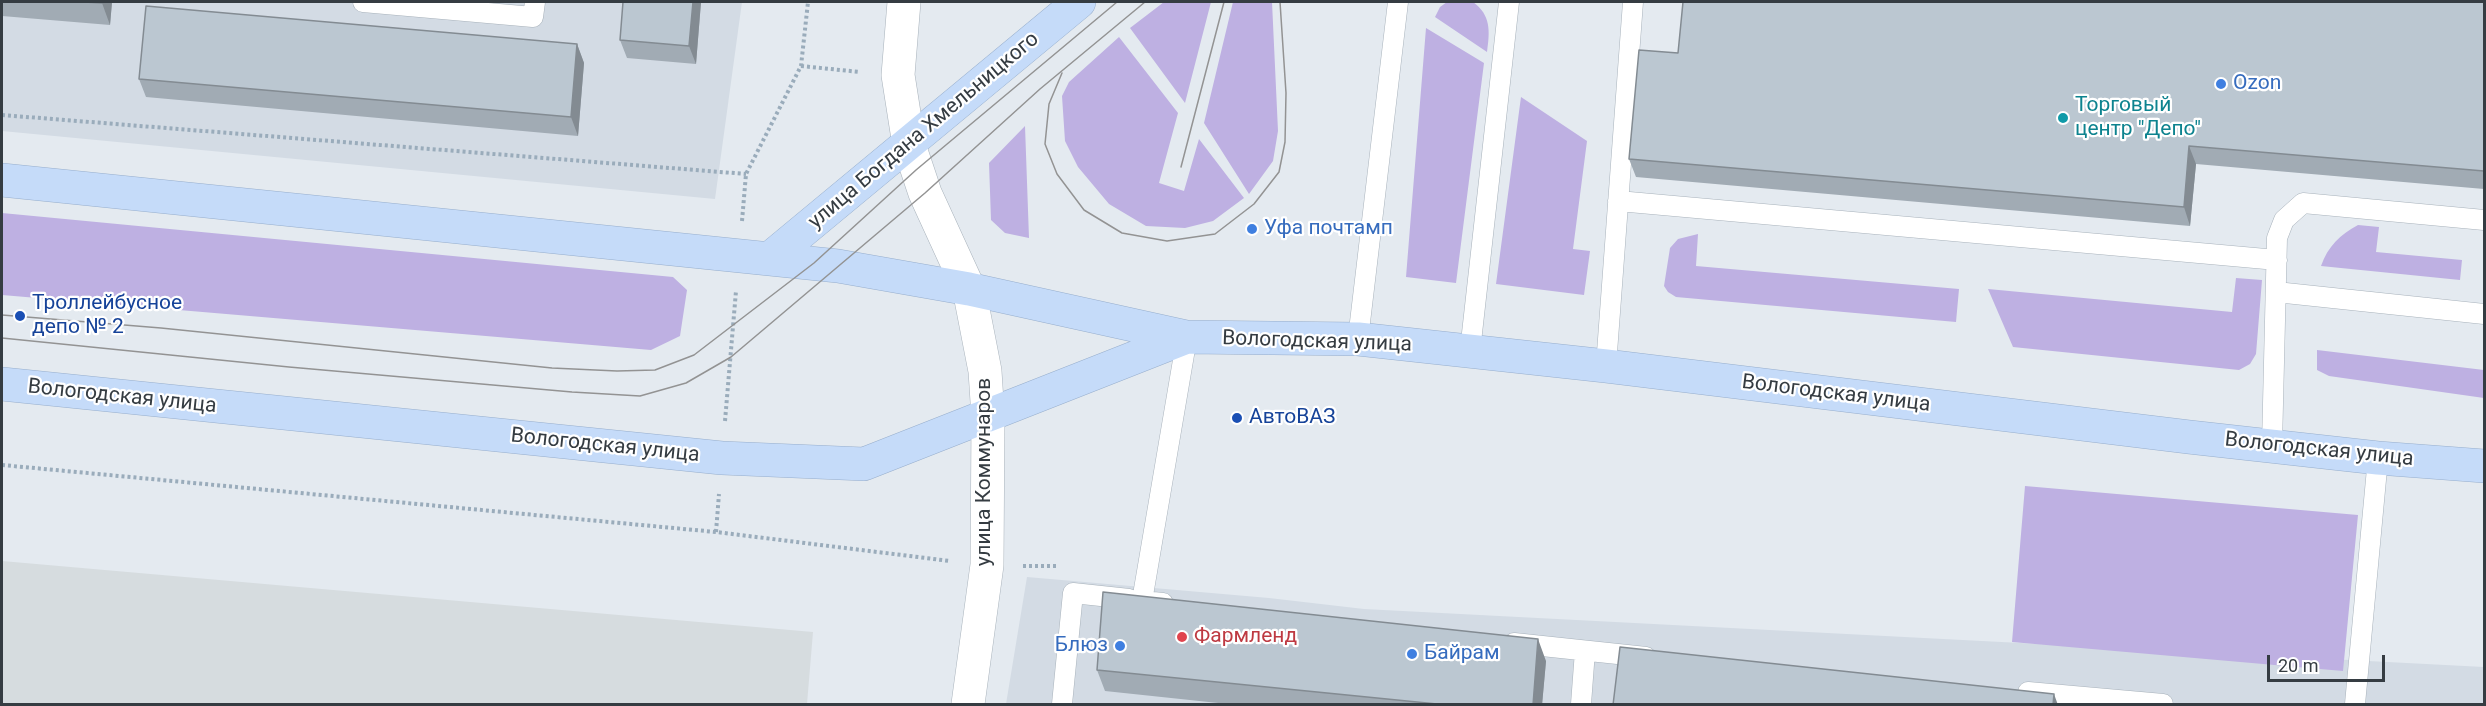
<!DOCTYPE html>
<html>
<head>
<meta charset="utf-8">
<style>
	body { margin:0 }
	#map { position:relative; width:2486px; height:706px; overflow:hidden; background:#e4eaf0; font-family:Roboto,sans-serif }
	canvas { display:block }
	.frame { position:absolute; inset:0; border:3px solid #353c42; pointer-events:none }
	.scale { position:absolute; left:2267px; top:655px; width:118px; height:27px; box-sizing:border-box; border:3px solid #353c42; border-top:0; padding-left:8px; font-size:18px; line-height:21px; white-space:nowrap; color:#353c42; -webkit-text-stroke:4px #fff; paint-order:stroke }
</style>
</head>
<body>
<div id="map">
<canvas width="2486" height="706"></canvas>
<div class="frame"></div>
<div class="scale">20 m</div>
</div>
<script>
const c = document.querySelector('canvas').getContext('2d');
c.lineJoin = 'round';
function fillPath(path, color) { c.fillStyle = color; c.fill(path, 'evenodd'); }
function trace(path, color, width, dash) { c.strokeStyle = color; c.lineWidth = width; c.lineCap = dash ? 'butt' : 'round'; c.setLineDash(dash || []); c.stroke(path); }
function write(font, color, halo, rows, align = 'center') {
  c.font = font + ' Roboto,sans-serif'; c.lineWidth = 4.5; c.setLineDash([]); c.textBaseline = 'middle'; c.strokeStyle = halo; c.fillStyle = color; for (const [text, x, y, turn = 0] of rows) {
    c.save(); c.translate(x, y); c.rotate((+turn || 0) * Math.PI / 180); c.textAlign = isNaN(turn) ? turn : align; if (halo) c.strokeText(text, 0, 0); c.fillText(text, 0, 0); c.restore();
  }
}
fillPath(new Path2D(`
	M 2,2 L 742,2 L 715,199 L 2,131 Z
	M 1027,577 L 1269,598 L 1364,609 L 2484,667 L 2484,704 L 1006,704 Z`), '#d3dbe4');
fillPath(new Path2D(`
	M 2,561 L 813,632 L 807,704 L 2,704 Z`), '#d6dcdf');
fillPath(new Path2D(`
	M 1164,2 L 1211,2 L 1185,103 L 1130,28 Z
	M 1233,2 L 1272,2 L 1278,131 L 1273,161 L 1249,194 L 1204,123 Z
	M 1447,2 L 1473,2 C 1491,15 1490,31 1487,52 L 1435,17 L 1440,7 Z
	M 1426,28 L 1484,63 L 1456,283 L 1406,277 Z
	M 1119,37 L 1178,113 L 1159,183 L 1184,191 L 1199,139 L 1244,198 L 1213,221 L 1185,228 L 1146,226 L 1109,204 L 1078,167 L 1065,141 L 1062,96 L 1069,82 Z
	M 1521,97 L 1587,141 L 1573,249 L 1590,251 L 1584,295 L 1496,284 Z
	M 1025,126 L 1029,238 L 1005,233 L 991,220 L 989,163 Z
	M 2,213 L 673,277 L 687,290 L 680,336 L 651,350 L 2,295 Z
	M 2358,225 L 2379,227 L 2376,252 L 2462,260 L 2460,280 L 2321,266 C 2328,246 2340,235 2358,225 Z
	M 1698,234 L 1696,266 L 1959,289 L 1956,322 L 1676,297 L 1668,292 L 1664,286 L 1670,248 L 1678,239 Z
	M 2236,278 L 2262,280 L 2256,354 L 2250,364 L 2239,370 L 2013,347 L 1988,289 L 2232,312 Z
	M 2317,350 L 2484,370 L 2484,398 L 2329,376 L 2317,370 Z
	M 2025,486 L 2358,515 L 2343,671 L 2012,642 Z`), '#beb0e2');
const lane = new Path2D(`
	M 363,2 L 533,17 L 535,2
	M 1618,201 L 2277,260
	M 2276,292 L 2484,314
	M 1358,339 L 1398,2
	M 1470,351 L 1509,2
	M 1606,366 L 1633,2
	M 2272,445 L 2277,238 L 2284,220 L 2303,203 L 2484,220
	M 1163,603 L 1142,601 L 1187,337
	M 1514,643 L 1646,657
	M 2028,692 L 2163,704
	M 1062,704 L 1073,593 L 1129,599
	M 1581,704 L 1585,651
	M 2355,704 L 2378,458`);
const street = new Path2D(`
	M 904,2 L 898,75 L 909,145 L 925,193 L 969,289 L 985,371 L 988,417 L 987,565 L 968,704`);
const secondary = new Path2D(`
	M 2,180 L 838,266 L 969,289 L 1187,337 L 1358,339 L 1606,366 L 2189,437 L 2378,458 L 2484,466
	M 769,259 L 1079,2
	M 2,384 L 722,458 L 864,464 L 1187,337`);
trace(lane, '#a8b2bb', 21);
trace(street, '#a8b2bb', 34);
trace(secondary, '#97aecc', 34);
trace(new Path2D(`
	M 801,66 L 860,72
	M 2,115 L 746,174
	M 742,221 L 746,174 L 801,66 L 808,2
	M 725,421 L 736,291
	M 2,465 L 716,532 L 950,561
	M 716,532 L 719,494
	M 1023,566 L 1058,566`), '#9aacbb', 4, [3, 3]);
trace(lane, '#fff', 20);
trace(street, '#fff', 33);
trace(secondary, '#c5dbf9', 33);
trace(new Path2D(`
	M 1062,73 L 1049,104 L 1045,144 L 1057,174 L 1084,210 L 1122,233 L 1167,241 L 1215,234 L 1254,204 L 1279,172 L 1285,142 L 1286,93 L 1280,2
	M 1181,167 L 1224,2
	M 2,315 L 161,328 L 552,368 L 617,371 L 655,370 L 694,355 L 814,263 L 916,170 L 1117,2
	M 2,338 L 289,367 L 572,392 L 640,396 L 686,383 L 731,357 L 925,193 L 1040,89 L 1145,2`), '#939393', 1.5);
fillPath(new Path2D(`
	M 2,2 L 112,2 L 110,25 L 2,16 Z
	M 701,2 L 696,64 L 627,58 L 620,40 Z
	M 2484,2 L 2484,189 L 2196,164 L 2190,226 L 1636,177 L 1629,159 L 1678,53 Z
	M 577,44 L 584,63 L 578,136 L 146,97 L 139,79 Z
	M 1546,661 L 1542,705 L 1237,705 L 1105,691 L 1097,670 Z`), '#a1abb4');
fillPath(new Path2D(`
	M 103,2 L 112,2 L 110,25 L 102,3 Z
	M 693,2 L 701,2 L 696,64 L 689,46 Z
	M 577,44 L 584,63 L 578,136 L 571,117 Z
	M 2189,146 L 2196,164 L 2190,226 L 2184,207 Z
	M 1538,639 L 1546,661 L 1542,705 L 1533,705 Z
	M 2054,694 L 2058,705 L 2053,705 Z`), '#838b92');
const building = new Path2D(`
	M 84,2 L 103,2 L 102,3 Z
	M 623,2 L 693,2 L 689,46 L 620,40 Z
	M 1683,2 L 2484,2 L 2484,171 L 2189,146 L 2184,207 L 1629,159 L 1639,50 L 1678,53 Z
	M 146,6 L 577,44 L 571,117 L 139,79 Z
	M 1103,592 L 1538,639 L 1533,705 L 1447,705 L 1097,670 Z
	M 1620,647 L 2054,694 L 2053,705 L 1613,705 Z`);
fillPath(building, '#bbc7d1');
trace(building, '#838b92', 1.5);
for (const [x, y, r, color] of [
	[2221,84,6,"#3f7fe0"],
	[2063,118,6,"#0f9aa8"],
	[1252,229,6,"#3f7fe0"],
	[20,316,6,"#1a4fb4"],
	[1237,418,6,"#1a4fb4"],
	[1182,637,6,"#e0444e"],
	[1120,646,6,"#3f7fe0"],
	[1412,654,6,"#3f7fe0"]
]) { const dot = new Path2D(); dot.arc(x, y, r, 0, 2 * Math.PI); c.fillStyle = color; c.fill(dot); trace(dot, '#fff', 2); }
write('21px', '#366cbe', '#fff', [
	["Ozon",2233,84],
	["Уфа почтамп",1264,229],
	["Блюз",1108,646,"right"],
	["Байрам",1424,654]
], 'left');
write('21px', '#0d838f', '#fff', [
	["Торговый",2075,106],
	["центр \"Депо\"",2075,130]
], 'left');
write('21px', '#353c42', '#fff', [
	["улица Богдана Хмельницкого",924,131,-40],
	["Вологодская улица",1317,342,2],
	["Вологодская улица",1836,394,7],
	["Вологодская улица",122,397,6],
	["Вологодская улица",605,446,6],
	["Вологодская улица",2319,450,6],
	["улица Коммунаров",985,472,-90]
]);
write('21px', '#164399', '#fff', [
	["Троллейбусное",32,304],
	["депо № 2",32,328],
	["АвтоВАЗ",1249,418]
], 'left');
write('21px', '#be3a42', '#fff', [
	["Фармленд",1194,637]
], 'left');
</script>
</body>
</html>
